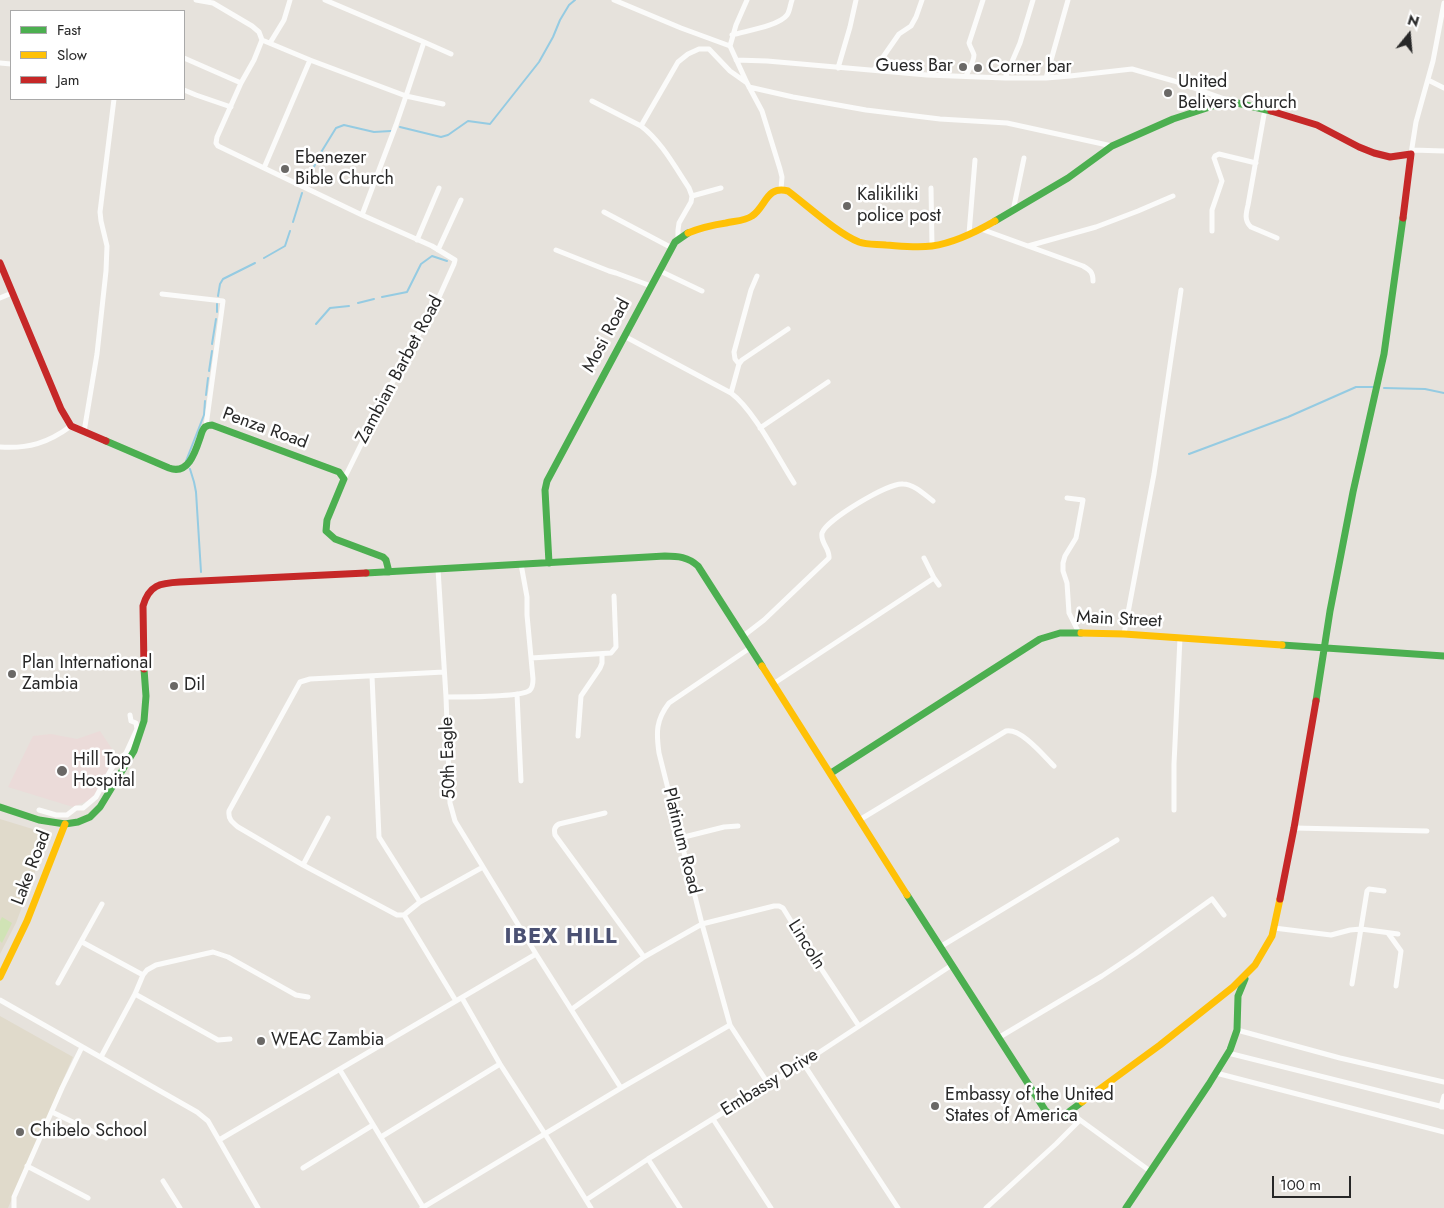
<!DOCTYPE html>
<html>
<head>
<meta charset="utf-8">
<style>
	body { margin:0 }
	#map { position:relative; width:1444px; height:1208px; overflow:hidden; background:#e6e2dc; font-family:Jost,sans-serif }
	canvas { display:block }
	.legend { position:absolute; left:10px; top:10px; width:175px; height:90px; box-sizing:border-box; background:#fff; border:1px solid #a9a9a9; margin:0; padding:6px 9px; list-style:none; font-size:15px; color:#272727 }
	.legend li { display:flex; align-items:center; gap:10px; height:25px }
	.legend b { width:25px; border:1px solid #a9a9a9 }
	.north { position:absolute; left:1384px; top:10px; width:50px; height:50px; -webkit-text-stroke:4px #fff; paint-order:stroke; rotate:17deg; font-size:14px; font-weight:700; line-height:20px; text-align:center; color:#272727 }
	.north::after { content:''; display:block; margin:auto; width:18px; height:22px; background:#272727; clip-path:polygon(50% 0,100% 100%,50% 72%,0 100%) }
	.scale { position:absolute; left:1272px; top:1176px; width:79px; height:22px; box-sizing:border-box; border:2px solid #272727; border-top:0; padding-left:6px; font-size:15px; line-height:18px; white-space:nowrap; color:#272727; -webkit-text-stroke:4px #fff; paint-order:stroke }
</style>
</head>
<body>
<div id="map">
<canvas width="1444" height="1208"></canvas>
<ul class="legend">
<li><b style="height:6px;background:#4caf50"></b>Fast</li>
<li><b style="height:6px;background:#ffc107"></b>Slow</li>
<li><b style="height:6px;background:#c62828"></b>Jam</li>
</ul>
<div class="north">N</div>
<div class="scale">100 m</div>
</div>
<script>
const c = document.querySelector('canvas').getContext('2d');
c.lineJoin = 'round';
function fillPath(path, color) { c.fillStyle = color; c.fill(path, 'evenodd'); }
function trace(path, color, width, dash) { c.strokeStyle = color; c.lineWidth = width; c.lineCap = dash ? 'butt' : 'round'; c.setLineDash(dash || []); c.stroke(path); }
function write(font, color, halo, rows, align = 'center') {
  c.font = font + ' Jost,sans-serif'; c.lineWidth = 5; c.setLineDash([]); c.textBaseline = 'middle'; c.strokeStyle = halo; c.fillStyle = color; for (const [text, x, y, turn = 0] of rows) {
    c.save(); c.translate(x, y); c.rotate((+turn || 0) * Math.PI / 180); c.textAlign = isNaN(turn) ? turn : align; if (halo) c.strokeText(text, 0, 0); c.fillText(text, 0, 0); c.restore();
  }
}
fillPath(new Path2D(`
	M 0,819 L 49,834 L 16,923 L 0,954 Z
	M 0,1016 L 73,1057 L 8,1208 L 0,1208 Z`), '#e0dacb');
fillPath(new Path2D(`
	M 100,731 L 116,755 L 92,799 L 73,807 L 8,787 L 33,736 L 51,734 L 77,739 Z`), '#ebdbd9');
fillPath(new Path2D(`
	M 2,917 L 12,923 L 2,943 L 0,941 L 0,921 Z`), '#d0e3b5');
trace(new Path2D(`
	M 400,127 L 441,137 L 448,135 L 468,121 L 490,124 L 539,62 L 553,37 L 560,20 L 569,5 L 575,0
	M 305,186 L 320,154 L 336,128 L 344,125 L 374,132 L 391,131
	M 293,222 L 302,193
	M 264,258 L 285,246 L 290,231
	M 218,296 L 220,284 L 223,279 L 255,263
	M 382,297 L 407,292 L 421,264 L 432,256 L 447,261
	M 358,303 L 374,299
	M 217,312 L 217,304
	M 316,324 L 330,308 L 349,306
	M 212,344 L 216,319
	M 209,371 L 212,351
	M 1384,388 L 1425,389 L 1444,393
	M 206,395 L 208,378
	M 1189,454 L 1288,417 L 1356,387 L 1373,387
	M 186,461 L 204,415 L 205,401
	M 190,469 L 194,482 L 196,492 L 201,572`), '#95cbe2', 2);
trace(new Path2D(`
	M 196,0 L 213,3 L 252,26 L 259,32 L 262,40 L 254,60 L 241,83 L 217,137 L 216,143 L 218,146 L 362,215 L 432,246 L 455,260 L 454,264 L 440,295 L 384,398 L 344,479
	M 614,0 L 681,28 L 730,46
	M 747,0 L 736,25 L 730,46 L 747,83 L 762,111 L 780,169 L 782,177 L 781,189
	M 732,35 C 745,31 779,26 787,15 C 790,11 790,5 792,0
	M 262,40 L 310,60 L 406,96 L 424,42 L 325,0
	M 424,42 L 451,54
	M 270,43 L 284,20 L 290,0
	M 184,58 L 241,83
	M 736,60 L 767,61 L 927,75 L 1005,78 L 1046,78 L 1070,76 L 1132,69 L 1174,81 L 1233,102
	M 0,63 L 11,64
	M 838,68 L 850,27 L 856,0
	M 874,70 L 899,34 L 911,26 L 916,17 L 922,0
	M 966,76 C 969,70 974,61 974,55 C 973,51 970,47 969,43 L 983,0
	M 1005,78 L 1020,43 L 1033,0
	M 1046,78 L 1068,0
	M 1428,80 L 1444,88
	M 749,87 L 793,97 L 866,110 L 940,119 L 1007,123 L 1112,146
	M 184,90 L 196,95 L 231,107
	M 592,101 L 641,126
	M 1265,109 L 1248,205 C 1246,213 1244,221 1251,227 L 1277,238
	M 1412,150 L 1444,151
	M 1411,154 L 1416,122 L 1433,61 L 1444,3
	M 264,168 L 310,60
	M 931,188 L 932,246
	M 692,196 L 721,188
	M 1013,211 L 1024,158
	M 604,212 L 672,248
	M 362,215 L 396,125 L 406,96 L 443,104
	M 981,229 L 1083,266 C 1090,270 1093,272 1093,281
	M 1212,231 L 1212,210 L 1222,181 L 1214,158 L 1215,156 L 1219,154 L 1256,163
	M 969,234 L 975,160
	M 678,238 L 678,230 L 679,223 L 691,202 L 692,196 L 689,188 C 675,167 661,141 641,126 L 678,62 L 688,54 L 699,49 L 709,49 L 730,71 L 747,83
	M 417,240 L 439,188
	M 1028,246 L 1096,227 L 1138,211 L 1173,196
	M 438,250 L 461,200
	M 556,250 L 609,271 L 616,273 L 651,286
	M 660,271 L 702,291
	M 162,294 L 223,301 L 206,426
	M 0,298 L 12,293
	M 624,336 L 731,393 C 754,410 778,458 794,483
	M 739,364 L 735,359 L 734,352 L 751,290 L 757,276
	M 731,393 L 739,364 L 742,360 L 788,329
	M 760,428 L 828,382
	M 84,432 L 97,354 L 106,271 L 107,246 L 101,221 L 100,212 L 114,99
	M 0,447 C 28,449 48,443 71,426
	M 1067,498 L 1083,500 L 1076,538 L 1065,556 L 1063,563 L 1063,571 L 1067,583 L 1069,613 L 1079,633
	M 924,558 L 934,578
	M 438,569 L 446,697 L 450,803 L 455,821 L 536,954 L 621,1088
	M 1124,634 L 1154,474 L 1181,290
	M 742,637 L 764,620 L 829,558 C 830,548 820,543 822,533 C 826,520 889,482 903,484 C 914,484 925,495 933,501
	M 531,658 L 611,653 L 616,647 L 614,596
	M 444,672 L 310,679 L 300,682 L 229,811 C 228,819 232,822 238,827 L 303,865 L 397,915 L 404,915 L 420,902 L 483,867
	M 372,676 L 379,837 L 420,902
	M 773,684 L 934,578 L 939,585
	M 517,694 L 521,781
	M 446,697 C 459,697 524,697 530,690 C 533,687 533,683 533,679 L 527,615 L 527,597 L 521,564
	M 578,736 L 581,696 L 600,668 L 602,663 L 602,654
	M 39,810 L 56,815 L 67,815 L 76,808 L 83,808 L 96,797 L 113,766 L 126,753 L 137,729 L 136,723 L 131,721 L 130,715
	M 1174,810 L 1174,764 L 1180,638
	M 605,813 L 559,824 C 554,827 554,830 555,835 L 644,957
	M 861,819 L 1006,731 C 1021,728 1043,755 1054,766
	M 1294,828 L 1427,831
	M 680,838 L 724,827 L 738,826
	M 303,865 L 328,818
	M 404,915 L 456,1001
	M 1274,928 L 1331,935 L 1350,930 L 1361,929 L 1398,934
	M 1388,933 L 1401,951 L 1396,986
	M 82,942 L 143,975
	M 940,947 L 1117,840
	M 58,983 L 102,904
	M 1352,984 L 1367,891 L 1369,889 L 1384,891
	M 135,994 L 218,1040 L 230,1039
	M 462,998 L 500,1064 L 545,1134 L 591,1208
	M 0,1000 L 197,1112 L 208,1121 L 258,1208
	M 572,1009 L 644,957 L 702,924 L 659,753 C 656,732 656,720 669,703 L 750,648
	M 1237,1030 L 1340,1058 L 1444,1082
	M 998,1038 L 1102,976 L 1135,954 L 1212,899 L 1224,915
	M 1228,1053 L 1444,1107
	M 101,1057 L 135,994 L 143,975 L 147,970 L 156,965 L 213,952 L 228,957 L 296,995 L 308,997
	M 803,1063 L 898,1208
	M 340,1070 L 423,1207
	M 1216,1073 L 1444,1132
	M 769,1085 L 730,1025 L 702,924 L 774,906 L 779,906 L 783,908 L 805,944 L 859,1026
	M 1441,1107 L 1444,1096
	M 1070,1111 L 1080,1120 L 1150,1171
	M 52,1112 L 106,1138
	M 713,1119 L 771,1208
	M 381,1137 L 500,1064
	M 219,1140 L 536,954
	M 648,1159 L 680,1208
	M 27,1166 L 88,1198
	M 303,1168 L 373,1125
	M 163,1181 L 180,1208
	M 586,1200 L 648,1159 L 803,1063 L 952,965
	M 14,1208 L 14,1197 L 62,1088 L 82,1047
	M 422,1208 L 621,1088 L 730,1025
	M 986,1208 L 1056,1144 L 1080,1120`), '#fbfbfa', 5);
trace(new Path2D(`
	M 995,221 L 1068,178 L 1112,146 L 1173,119 L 1216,105 L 1233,102 L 1271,111
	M 106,441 L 169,468 C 188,475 195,453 200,438 C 201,435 202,430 205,427 C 208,425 209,425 212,425 L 339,472 L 344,479 L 327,520 L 326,531 L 335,539 L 383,557 L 386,560 L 389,572
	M 549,563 L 545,490 L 547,481 L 675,242 L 688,233
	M 366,573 L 665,556 C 678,556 688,557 698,566 L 762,666
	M 1282,645 L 1444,656
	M 1316,701 L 1330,611 L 1353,492 L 1384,354 L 1403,218
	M 831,773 L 1040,639 L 1060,633 L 1081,633
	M 0,807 L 39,820 L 65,824 L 78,822 L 90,817 L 100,807 L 134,751 L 144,721 L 146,696 L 144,669
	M 907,895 L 1045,1110 L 1054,1118 L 1062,1117 L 1082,1102
	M 1126,1208 L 1209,1084 L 1230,1050 L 1237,1030 L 1238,996 L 1245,979`), '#4caf50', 7);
trace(new Path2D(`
	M 688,233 C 700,228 713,225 726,223 C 734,221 745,221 752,216 C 766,207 766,185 788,191 C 808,206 837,233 859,242 C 867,245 877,244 886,245 C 901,246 916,248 932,246 C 954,243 976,232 995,221
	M 1081,633 L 1124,634 L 1282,645
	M 762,666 L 907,895
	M 0,977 L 27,921 L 65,824
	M 1082,1102 L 1160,1045 L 1233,987 L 1255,965 L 1272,936 L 1280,899`), '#ffc107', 7);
trace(new Path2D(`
	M 1271,111 L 1317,125 L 1359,147 L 1374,153 L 1390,157 L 1411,154 L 1403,218
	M 0,263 L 61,409 L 71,426 L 106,441
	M 144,669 L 143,606 C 149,585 160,583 180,582 L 366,573
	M 1280,899 L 1294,828 L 1316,701`), '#c62828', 7);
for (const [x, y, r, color] of [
	[963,67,5,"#6a6866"],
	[978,68,5,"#6a6866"],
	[1168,93,5,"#6a6866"],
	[285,169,5,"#6a6866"],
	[847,206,5,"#6a6866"],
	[12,674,5,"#6a6866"],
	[174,686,5,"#6a6866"],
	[62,771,6,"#6a6866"],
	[261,1041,5,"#6a6866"],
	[935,1106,5,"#6a6866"],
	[20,1132,5,"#6a6866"]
]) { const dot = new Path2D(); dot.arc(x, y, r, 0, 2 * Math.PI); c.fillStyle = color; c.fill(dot); trace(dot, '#fff', 2); }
write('18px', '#272727', '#fff', [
	["Guess Bar",953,67,"right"],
	["Corner bar",988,68],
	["United",1178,83],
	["Belivers Church",1178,104],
	["Ebenezer",295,159],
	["Bible Church",295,180],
	["Kalikiliki",857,196],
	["police post",857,217],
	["Plan International",22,664],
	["Zambia",22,685],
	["Dil",184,686],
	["Hill Top",73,761],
	["Hospital",73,782],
	["WEAC Zambia",271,1041],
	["Embassy of the United",945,1096],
	["States of America",945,1117],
	["Chibelo School",30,1132]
], 'left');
write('18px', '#272727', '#fff', [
	["Mosi Road",607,336,-62],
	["Zambian Barbet Road",400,370,-62],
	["Penza Road",265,429,20],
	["Main Street",1119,620,3],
	["50th Eagle",449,758,-92],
	["Platinum Road",681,841,76],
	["Lake Road",32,868,-69],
	["Lincoln",806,945,58],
	["Embassy Drive",770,1083,-32]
]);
c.letterSpacing = '1px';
write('bold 22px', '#4b5173', '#fff', [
	["IBEX HILL",561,938]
]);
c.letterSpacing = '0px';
</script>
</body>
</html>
